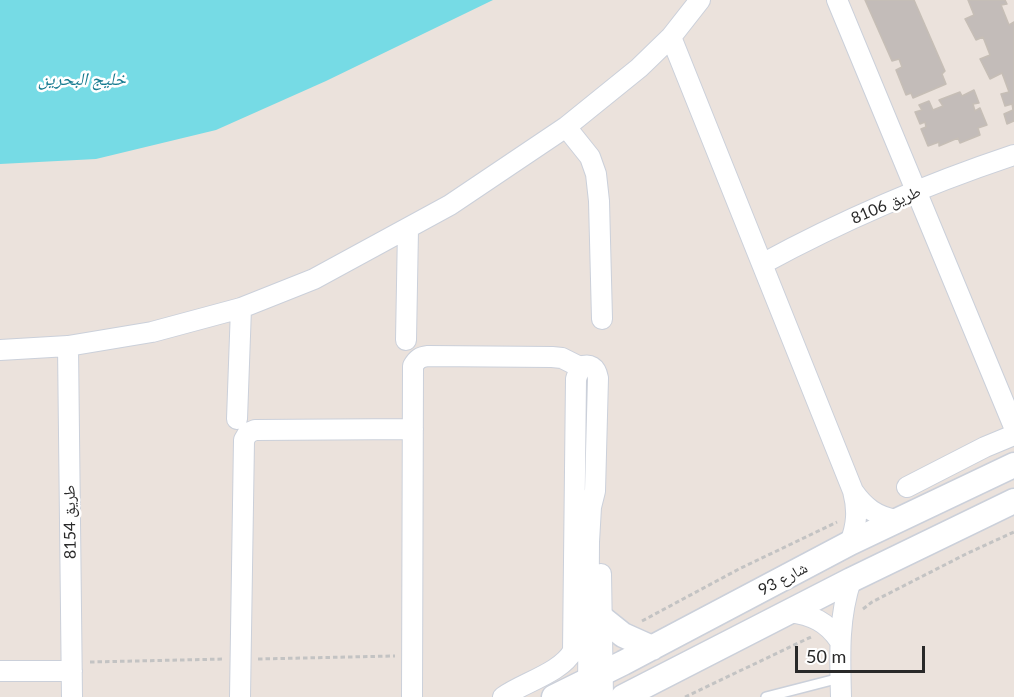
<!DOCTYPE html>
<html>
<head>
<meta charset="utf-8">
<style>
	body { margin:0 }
	#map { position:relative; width:1014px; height:697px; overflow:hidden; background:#ebe2dc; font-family:Lato,sans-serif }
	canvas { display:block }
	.scale { position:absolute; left:795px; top:646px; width:130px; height:27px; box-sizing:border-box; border:3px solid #292929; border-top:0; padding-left:8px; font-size:18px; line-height:21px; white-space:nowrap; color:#292929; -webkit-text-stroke:4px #fff; paint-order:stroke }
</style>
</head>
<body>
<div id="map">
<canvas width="1014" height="697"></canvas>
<div class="scale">50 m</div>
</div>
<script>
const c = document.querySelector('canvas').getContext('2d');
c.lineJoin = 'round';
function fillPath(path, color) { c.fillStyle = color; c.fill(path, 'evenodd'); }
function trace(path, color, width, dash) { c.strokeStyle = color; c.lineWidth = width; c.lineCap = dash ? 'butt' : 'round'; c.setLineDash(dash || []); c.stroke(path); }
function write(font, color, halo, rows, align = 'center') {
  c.font = font + ' Lato,"Noto Naskh Arabic",sans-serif'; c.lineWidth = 5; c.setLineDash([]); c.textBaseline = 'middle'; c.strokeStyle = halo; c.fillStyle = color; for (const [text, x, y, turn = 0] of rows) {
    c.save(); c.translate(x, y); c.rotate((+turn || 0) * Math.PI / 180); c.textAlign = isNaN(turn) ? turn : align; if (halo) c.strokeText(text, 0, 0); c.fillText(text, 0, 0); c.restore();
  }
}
fillPath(new Path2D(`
	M 0,0 L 493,0 L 326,81 L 216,130 L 96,159 L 0,164 Z`), '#76dbe5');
const building = new Path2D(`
	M 865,0 L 914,0 L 945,71 L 942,74 L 946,84 L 913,98 L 911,93 L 906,95 L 896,70 L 902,67 L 899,59 L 892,61 Z
	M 968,0 L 1005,0 L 1007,4 L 1001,5 L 1009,25 L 1014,22 L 1014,121 L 1007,124 L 1004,114 L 1013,110 L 1012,104 L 1005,106 L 1001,94 L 1009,92 L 1002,73 L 990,79 L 980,59 L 990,55 L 983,37 L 976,40 L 965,19 L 974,15 Z
	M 974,90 L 979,103 L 973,104 L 975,111 L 980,108 L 987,125 L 978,128 L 980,135 L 960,143 L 958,138 L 939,146 L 939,142 L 928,146 L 921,129 L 926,127 L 925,122 L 920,124 L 915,112 L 922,110 L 919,105 L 929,101 L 933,110 L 943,106 L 939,100 L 960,92 L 962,96 Z`);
fillPath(building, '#c3bcb9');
trace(building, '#c6beb6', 1.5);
const service = new Path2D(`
	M 766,697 L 840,678`);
const minor = new Path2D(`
	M 837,0 L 1014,427
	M 671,37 L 853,491 C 858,510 857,525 850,543
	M 566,127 L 590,157 L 596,174 L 599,201 L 602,319
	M 762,264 C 843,220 927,184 1014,155
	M 406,340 L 408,229
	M 68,346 L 72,697
	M 0,350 L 68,346 L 152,332 L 241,308 L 314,279 L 450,205 L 566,127 L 639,68 L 671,37 L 700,0
	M 237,419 L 241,308
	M 907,487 L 985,447 L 1014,435
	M 853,491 C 865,508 876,516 896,520
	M 601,574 L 603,697
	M 790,612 C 812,615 827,622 839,640
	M 0,671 L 72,671
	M 240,697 L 244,440 L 248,433 L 255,430 L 413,429
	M 412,697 L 413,366 C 417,359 420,357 428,356 L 552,357 L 562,358 L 580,367
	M 503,697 C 522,683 561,673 573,651 L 576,379 L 580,367 C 590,363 596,367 598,378 L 595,491 L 591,507 L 589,542 L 588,697
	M 841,697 C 840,657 838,619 851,580`);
const tertiary = new Path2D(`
	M 603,619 L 623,635 L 652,648
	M 554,697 L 623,663 L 850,543 L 1014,465
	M 623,697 L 851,580 L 1014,501`);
trace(service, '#cbd0da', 12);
trace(minor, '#cbd0da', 22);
trace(tertiary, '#cbd0da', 27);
trace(new Path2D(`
	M 863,609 L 872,602 L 968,553 L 1014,532
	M 642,621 L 739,569 L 837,522
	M 258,659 L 395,656
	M 90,662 L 224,659
	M 685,697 L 811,637`), '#c3c3c3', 3, [4.5, 3]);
trace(service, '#fff', 9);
trace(minor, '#fff', 20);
trace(tertiary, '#fff', 24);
write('16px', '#292929', '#fff', [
	["طريق 8106",886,205,-23],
	["طريق 8154",70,522,-91],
	["شارع 93",783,579,-28]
]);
write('italic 18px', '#177b90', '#fff', [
	["خليج البحرين",82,79]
]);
</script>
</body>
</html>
